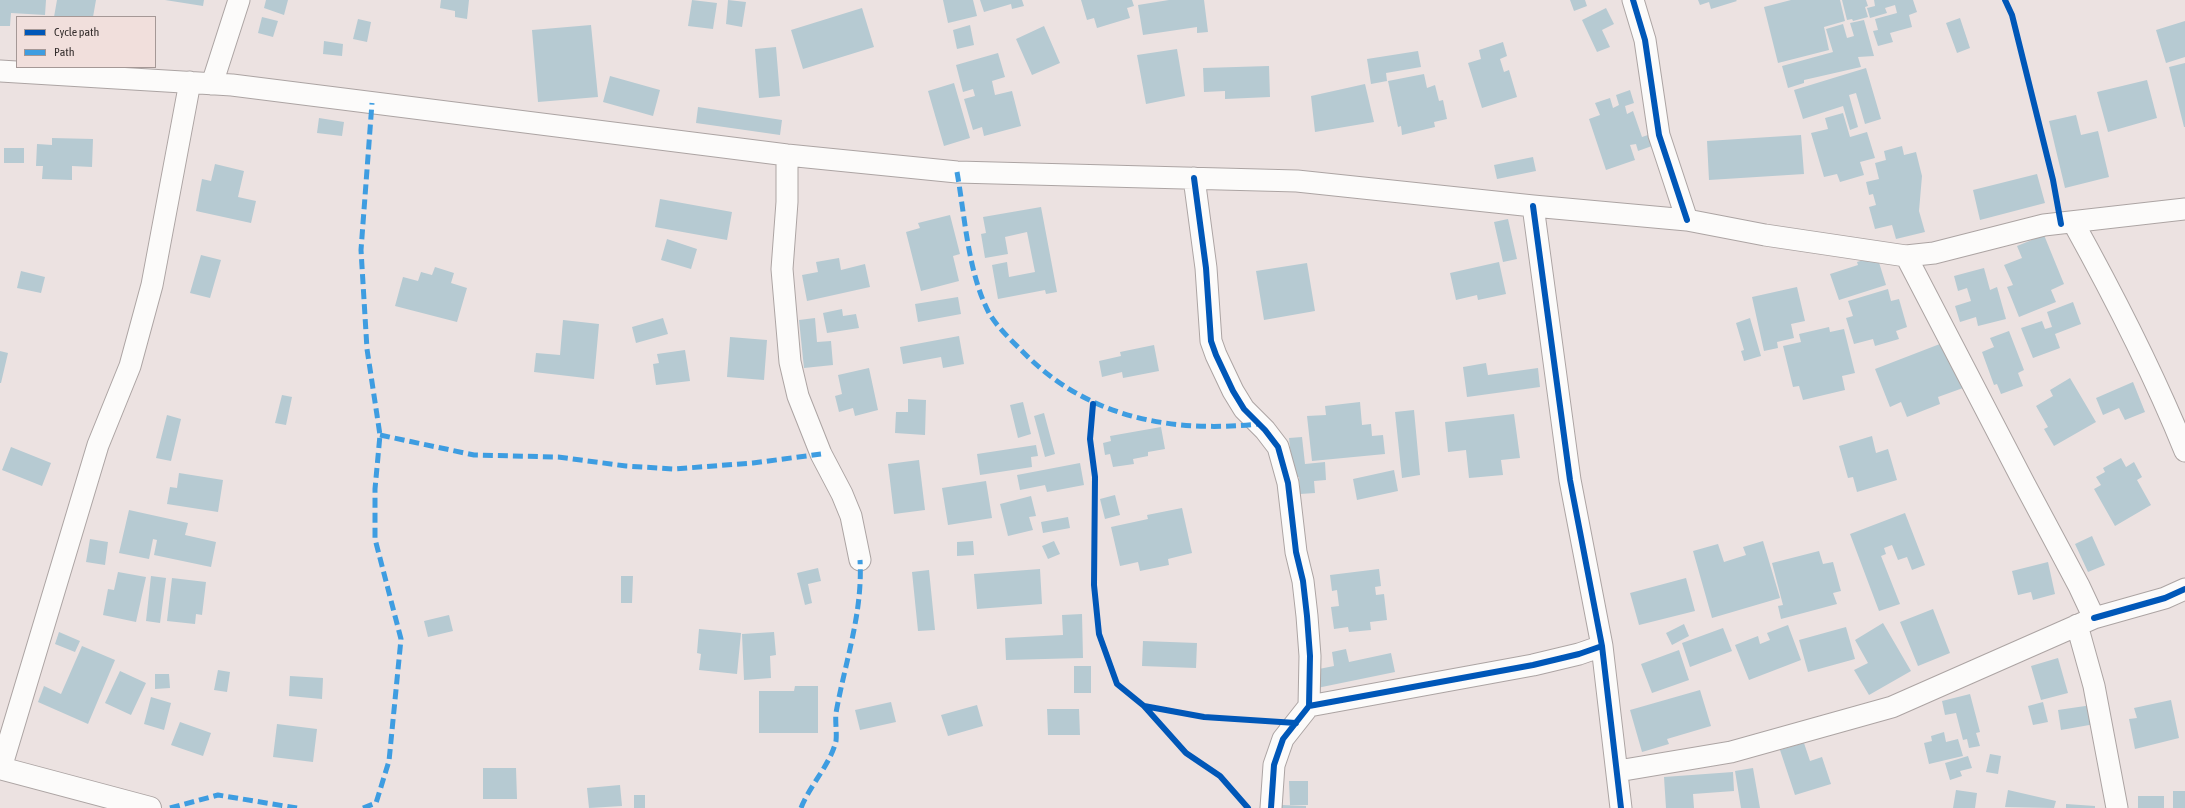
<!DOCTYPE html>
<html>
<head>
<meta charset="utf-8">
<style>
	body { margin:0 }
	#map { position:relative; width:2185px; height:808px; overflow:hidden; background:#ece2e1; font-family:"Asap Condensed",sans-serif }
	canvas { display:block }
	.legend { position:absolute; left:16px; top:16px; width:140px; height:52px; box-sizing:border-box; background:#f1dfdc; border:1px solid #a59896; margin:0; padding:5px 7px; list-style:none; font-size:12px; color:#342d2c }
	.legend li { display:flex; align-items:center; gap:8px; height:20px }
	.legend b { width:20px; border:1px solid #a59896 }
</style>
</head>
<body>
<div id="map">
<canvas width="2185" height="808"></canvas>
<ul class="legend">
<li><b style="height:5px;background:#0057b8"></b>Cycle path</li>
<li><b style="height:5px;background:#3e9de1"></b>Path</li>
</ul>
</div>
<script>
const c = document.querySelector('canvas').getContext('2d');
c.lineJoin = 'round';
function fillPath(path, color) { c.fillStyle = color; c.fill(path, 'evenodd'); }
function trace(path, color, width, dash) { c.strokeStyle = color; c.lineWidth = width; c.lineCap = dash ? 'butt' : 'round'; c.setLineDash(dash || []); c.stroke(path); }
fillPath(new Path2D(`
	M 0,0 L 46,0 L 45,15 L 11,13 L 10,26 L 0,26 Z
	M 57,0 L 96,0 L 93,17 L 54,17 Z
	M 165,0 L 204,0 L 203,6 Z
	M 266,0 L 288,0 L 284,15 L 264,8 Z
	M 441,0 L 469,0 L 467,19 L 455,17 L 455,11 L 440,8 Z
	M 692,0 L 717,3 L 713,29 L 688,26 Z
	M 728,0 L 746,2 L 742,27 L 726,24 Z
	M 943,0 L 973,0 L 977,16 L 948,23 Z
	M 980,0 L 1022,0 L 1024,6 L 1012,9 L 1011,4 L 984,12 Z
	M 1081,0 L 1132,0 L 1134,6 L 1127,8 L 1130,18 L 1097,28 L 1094,18 L 1087,20 Z
	M 1169,0 L 1204,0 L 1208,32 L 1197,33 L 1197,27 L 1143,35 L 1138,5 Z
	M 1570,0 L 1585,0 L 1587,6 L 1574,11 Z
	M 1698,0 L 1736,0 L 1737,1 L 1711,9 L 1709,2 L 1700,5 Z
	M 1791,0 L 1840,0 L 1845,21 L 1824,27 L 1829,50 L 1778,63 L 1764,7 Z
	M 1842,0 L 1866,0 L 1868,6 L 1865,7 L 1868,17 L 1853,21 L 1852,19 L 1847,20 Z
	M 1874,0 L 1913,0 L 1917,12 L 1909,15 L 1912,27 L 1890,33 L 1893,42 L 1878,46 L 1873,31 L 1878,30 L 1875,19 L 1897,13 L 1895,5 L 1885,8 L 1887,13 L 1870,18 L 1867,8 L 1875,6 Z
	M 862,8 L 874,47 L 803,69 L 791,30 Z
	M 1606,8 L 1614,24 L 1602,30 L 1610,47 L 1597,52 L 1582,20 Z
	M 262,17 L 278,21 L 273,37 L 258,33 Z
	M 1960,18 L 1970,48 L 1957,53 L 1946,23 Z
	M 358,19 L 371,22 L 367,42 L 353,39 Z
	M 1864,20 L 1874,56 L 1858,57 L 1861,67 L 1804,80 L 1804,83 L 1788,88 L 1782,66 L 1833,52 L 1826,29 L 1843,24 L 1847,38 L 1854,36 L 1850,23 Z
	M 2185,21 L 2185,57 L 2166,63 L 2156,30 Z
	M 591,25 L 598,97 L 538,102 L 532,30 Z
	M 970,25 L 974,45 L 957,49 L 953,30 Z
	M 1044,26 L 1060,63 L 1032,75 L 1016,39 Z
	M 324,41 L 343,44 L 342,56 L 323,54 Z
	M 1503,42 L 1507,56 L 1500,59 L 1504,72 L 1509,70 L 1517,97 L 1482,108 L 1468,63 L 1481,59 L 1479,50 Z
	M 776,47 L 780,96 L 759,98 L 755,49 Z
	M 1177,49 L 1185,96 L 1146,104 L 1137,55 Z
	M 1418,51 L 1421,67 L 1386,73 L 1387,81 L 1371,84 L 1367,59 Z
	M 998,53 L 1005,77 L 992,81 L 995,95 L 1012,91 L 1021,126 L 984,136 L 982,127 L 973,130 L 964,99 L 975,96 L 973,89 L 963,92 L 956,65 Z
	M 2185,63 L 2185,127 L 2184,127 L 2169,67 Z
	M 1269,66 L 1270,97 L 1225,99 L 1225,91 L 1204,92 L 1203,68 Z
	M 1866,68 L 1881,119 L 1865,124 L 1856,93 L 1849,95 L 1858,127 L 1850,130 L 1843,106 L 1803,119 L 1794,90 Z
	M 1424,74 L 1427,88 L 1435,85 L 1439,101 L 1443,100 L 1447,119 L 1434,122 L 1435,127 L 1402,135 L 1401,126 L 1398,127 L 1388,81 Z
	M 610,76 L 660,90 L 653,116 L 603,102 Z
	M 2147,80 L 2157,118 L 2108,132 L 2097,92 Z
	M 954,83 L 970,138 L 944,146 L 928,91 Z
	M 1365,84 L 1374,122 L 1315,132 L 1311,96 Z
	M 1630,90 L 1634,103 L 1625,106 L 1627,114 L 1633,111 L 1642,137 L 1648,135 L 1652,146 L 1638,151 L 1636,144 L 1630,145 L 1635,160 L 1606,170 L 1589,119 L 1600,115 L 1595,103 L 1610,98 L 1613,108 L 1619,105 L 1616,95 Z
	M 698,107 L 782,120 L 780,135 L 696,123 Z
	M 1843,113 L 1850,137 L 1867,132 L 1875,158 L 1860,162 L 1864,175 L 1840,182 L 1837,174 L 1824,177 L 1811,133 L 1828,129 L 1825,118 Z
	M 2076,115 L 2081,135 L 2098,131 L 2109,177 L 2065,188 L 2049,121 Z
	M 319,118 L 344,122 L 342,136 L 317,133 Z
	M 1801,135 L 1804,174 L 1709,180 L 1707,141 Z
	M 52,138 L 93,139 L 92,167 L 72,166 L 72,180 L 42,179 L 43,166 L 36,166 L 37,144 L 52,145 Z
	M 1902,146 L 1904,155 L 1916,152 L 1922,176 L 1919,211 L 1925,232 L 1896,239 L 1892,225 L 1875,229 L 1869,207 L 1876,205 L 1873,194 L 1869,195 L 1866,182 L 1879,179 L 1875,163 L 1886,160 L 1884,151 Z
	M 4,148 L 24,148 L 24,163 L 4,163 Z
	M 1533,157 L 1536,171 L 1497,179 L 1494,165 Z
	M 215,164 L 244,171 L 238,197 L 256,201 L 251,223 L 196,211 L 202,179 L 211,181 Z
	M 2037,174 L 2045,203 L 1980,220 L 1973,190 Z
	M 660,199 L 732,212 L 727,240 L 655,227 Z
	M 1041,207 L 1057,292 L 1046,294 L 1045,290 L 998,299 L 992,265 L 1007,262 L 1009,277 L 1035,272 L 1027,232 L 1005,237 L 1008,254 L 985,258 L 981,234 L 986,233 L 983,217 Z
	M 950,215 L 960,254 L 953,256 L 959,281 L 921,291 L 906,232 L 920,228 L 918,223 Z
	M 1508,219 L 1517,259 L 1503,262 L 1494,222 Z
	M 2044,235 L 2064,284 L 2051,290 L 2056,302 L 2019,317 L 2007,287 L 2013,285 L 2004,265 L 2022,258 L 2017,246 Z
	M 667,239 L 697,249 L 691,269 L 661,260 Z
	M 201,255 L 221,260 L 210,298 L 190,293 Z
	M 1877,256 L 1886,285 L 1839,300 L 1830,274 L 1858,265 L 1857,262 Z
	M 839,258 L 841,270 L 865,264 L 870,287 L 807,301 L 802,275 L 818,272 L 816,262 Z
	M 1499,262 L 1506,294 L 1478,300 L 1477,295 L 1456,300 L 1450,273 Z
	M 1307,263 L 1315,311 L 1264,320 L 1256,271 Z
	M 435,267 L 454,273 L 451,283 L 467,288 L 457,322 L 395,306 L 403,277 L 418,281 L 421,272 L 432,275 Z
	M 1984,268 L 1990,290 L 1997,287 L 2006,319 L 1978,326 L 1976,317 L 1960,322 L 1955,306 L 1971,301 L 1967,288 L 1958,291 L 1954,276 Z
	M 21,271 L 45,277 L 41,293 L 17,288 Z
	M 1797,287 L 1805,321 L 1791,324 L 1794,338 L 1777,342 L 1778,348 L 1764,351 L 1752,297 Z
	M 1888,289 L 1891,301 L 1899,299 L 1907,327 L 1896,331 L 1899,339 L 1875,346 L 1873,339 L 1854,344 L 1846,318 L 1853,316 L 1848,301 Z
	M 958,297 L 961,314 L 918,322 L 915,304 Z
	M 2073,302 L 2081,324 L 2055,334 L 2060,348 L 2033,358 L 2021,328 L 2042,321 L 2045,329 L 2052,327 L 2047,312 Z
	M 842,309 L 843,316 L 856,314 L 859,328 L 827,333 L 823,313 Z
	M 663,318 L 668,334 L 636,343 L 632,327 Z
	M 815,318 L 817,342 L 831,341 L 833,365 L 804,368 L 799,320 Z
	M 1750,318 L 1761,356 L 1744,361 L 1741,351 L 1744,350 L 1736,323 Z
	M 563,320 L 599,324 L 594,379 L 534,372 L 536,353 L 560,355 Z
	M 1829,327 L 1830,332 L 1844,329 L 1855,373 L 1842,376 L 1845,390 L 1803,400 L 1799,386 L 1793,387 L 1783,346 L 1801,342 L 1799,334 Z
	M 2009,331 L 2024,370 L 2018,373 L 2023,386 L 2001,394 L 1997,384 L 1994,385 L 1982,352 L 1994,347 L 1990,338 Z
	M 959,336 L 964,364 L 943,368 L 941,357 L 903,364 L 900,347 Z
	M 730,337 L 767,340 L 764,380 L 727,377 Z
	M 1945,342 L 1963,388 L 1938,397 L 1940,404 L 1907,417 L 1901,402 L 1890,407 L 1875,369 Z
	M 1154,345 L 1159,371 L 1123,378 L 1122,372 L 1102,377 L 1099,361 L 1121,356 L 1120,352 Z
	M 685,350 L 690,381 L 656,385 L 653,364 L 659,363 L 657,354 Z
	M 0,351 L 8,353 L 1,383 L 0,383 Z
	M 1486,363 L 1488,375 L 1538,368 L 1540,387 L 1467,397 L 1463,367 Z
	M 869,368 L 878,410 L 855,416 L 853,408 L 839,412 L 835,396 L 842,394 L 838,375 Z
	M 2070,378 L 2096,422 L 2054,446 L 2044,429 L 2048,427 L 2036,406 L 2053,396 L 2050,390 Z
	M 2133,382 L 2145,412 L 2125,420 L 2119,408 L 2103,415 L 2096,398 Z
	M 282,395 L 292,397 L 286,425 L 275,423 Z
	M 908,399 L 926,400 L 925,435 L 895,433 L 896,412 L 908,412 Z
	M 1023,402 L 1031,434 L 1018,438 L 1010,405 Z
	M 1360,402 L 1362,425 L 1371,424 L 1372,436 L 1383,435 L 1385,454 L 1312,461 L 1307,416 L 1326,415 L 1325,406 Z
	M 1414,410 L 1420,475 L 1402,478 L 1395,412 Z
	M 1044,413 L 1055,454 L 1045,457 L 1034,416 Z
	M 1514,414 L 1520,458 L 1501,460 L 1503,475 L 1469,478 L 1466,450 L 1448,452 L 1445,422 Z
	M 167,415 L 181,419 L 171,461 L 156,458 Z
	M 1161,427 L 1165,449 L 1148,452 L 1148,456 L 1133,459 L 1134,464 L 1113,467 L 1110,454 L 1105,455 L 1103,443 L 1111,441 L 1110,436 Z
	M 1872,436 L 1876,453 L 1888,449 L 1897,480 L 1857,492 L 1853,477 L 1848,478 L 1839,446 Z
	M 1302,437 L 1305,464 L 1325,462 L 1326,480 L 1314,481 L 1315,493 L 1300,494 L 1299,477 L 1293,477 L 1289,438 Z
	M 1036,445 L 1038,456 L 1031,457 L 1032,467 L 980,475 L 977,454 Z
	M 11,447 L 51,463 L 42,486 L 2,470 Z
	M 2121,458 L 2126,467 L 2134,462 L 2142,477 L 2137,480 L 2151,505 L 2115,526 L 2094,489 L 2101,485 L 2096,477 L 2105,472 L 2103,468 Z
	M 919,460 L 925,510 L 894,514 L 888,464 Z
	M 1080,463 L 1084,485 L 1047,492 L 1045,485 L 1020,490 L 1017,475 Z
	M 1394,470 L 1398,491 L 1357,500 L 1353,479 Z
	M 179,473 L 223,480 L 218,512 L 167,504 L 170,487 L 177,488 Z
	M 986,481 L 992,518 L 948,525 L 942,488 Z
	M 1115,495 L 1120,515 L 1105,519 L 1100,499 Z
	M 1031,496 L 1036,516 L 1029,517 L 1033,530 L 1008,536 L 1000,504 Z
	M 1182,508 L 1192,553 L 1168,559 L 1169,565 L 1140,571 L 1138,562 L 1120,566 L 1111,527 L 1148,519 L 1147,515 Z
	M 129,510 L 188,523 L 185,535 L 216,542 L 211,567 L 154,555 L 157,540 L 153,539 L 149,559 L 119,553 Z
	M 1905,513 L 1925,565 L 1912,570 L 1907,557 L 1898,560 L 1892,545 L 1884,548 L 1886,554 L 1881,556 L 1900,604 L 1879,611 L 1850,534 Z
	M 1068,517 L 1070,528 L 1043,533 L 1041,522 Z
	M 2092,536 L 2105,565 L 2088,572 L 2075,544 Z
	M 90,539 L 108,542 L 105,565 L 86,562 Z
	M 973,541 L 974,555 L 957,556 L 957,542 Z
	M 1054,541 L 1060,554 L 1048,559 L 1042,546 Z
	M 1763,541 L 1780,598 L 1712,618 L 1693,551 L 1718,544 L 1724,562 L 1746,555 L 1743,547 Z
	M 1819,551 L 1823,564 L 1833,562 L 1841,591 L 1833,593 L 1837,604 L 1781,619 L 1778,606 L 1783,605 L 1772,563 Z
	M 2048,562 L 2055,594 L 2033,600 L 2031,592 L 2018,595 L 2012,571 Z
	M 818,568 L 821,581 L 808,584 L 812,603 L 805,605 L 797,573 Z
	M 1040,569 L 1042,604 L 977,609 L 974,574 Z
	M 1379,569 L 1381,586 L 1375,587 L 1376,595 L 1384,594 L 1387,620 L 1370,622 L 1371,630 L 1349,632 L 1348,627 L 1334,629 L 1331,607 L 1339,606 L 1337,590 L 1332,591 L 1330,575 Z
	M 929,570 L 935,630 L 918,631 L 912,572 Z
	M 118,572 L 146,577 L 136,622 L 103,615 L 108,589 L 114,590 Z
	M 151,576 L 166,578 L 160,623 L 146,621 Z
	M 621,576 L 633,576 L 632,603 L 621,603 Z
	M 172,578 L 206,582 L 202,615 L 196,614 L 195,624 L 167,621 Z
	M 1686,578 L 1695,611 L 1639,625 L 1630,593 Z
	M 1933,609 L 1950,653 L 1918,666 L 1900,622 Z
	M 1082,614 L 1083,658 L 1006,660 L 1005,638 L 1063,635 L 1062,615 Z
	M 449,615 L 453,631 L 428,637 L 424,621 Z
	M 1883,623 L 1911,671 L 1869,695 L 1854,670 L 1868,663 L 1855,640 Z
	M 1684,624 L 1689,636 L 1672,645 L 1666,633 Z
	M 1788,625 L 1801,660 L 1749,680 L 1735,645 L 1758,636 L 1760,644 L 1770,640 L 1767,633 Z
	M 1846,627 L 1855,659 L 1808,672 L 1799,640 Z
	M 1723,628 L 1732,651 L 1690,667 L 1682,643 Z
	M 699,629 L 741,633 L 737,674 L 699,670 L 701,654 L 697,653 Z
	M 59,632 L 80,641 L 75,652 L 55,644 Z
	M 774,632 L 776,655 L 770,656 L 771,678 L 744,680 L 742,634 Z
	M 1143,641 L 1197,643 L 1196,668 L 1142,666 Z
	M 82,646 L 115,660 L 88,724 L 38,702 L 44,686 L 61,694 Z
	M 1346,649 L 1349,662 L 1391,653 L 1395,672 L 1317,688 L 1314,670 L 1334,666 L 1332,652 Z
	M 1679,650 L 1689,680 L 1652,693 L 1641,664 Z
	M 2058,658 L 2068,693 L 2041,700 L 2031,666 Z
	M 1074,666 L 1091,666 L 1091,693 L 1074,693 Z
	M 218,670 L 230,672 L 227,692 L 214,690 Z
	M 120,671 L 146,683 L 131,715 L 105,703 Z
	M 155,674 L 169,674 L 170,688 L 155,689 Z
	M 290,676 L 323,678 L 322,699 L 289,696 Z
	M 795,686 L 818,686 L 818,733 L 759,733 L 759,691 L 794,691 Z
	M 1700,690 L 1711,726 L 1667,739 L 1669,744 L 1642,752 L 1630,710 Z
	M 1970,694 L 1980,732 L 1976,733 L 1980,746 L 1969,748 L 1967,739 L 1963,740 L 1956,713 L 1945,715 L 1942,701 Z
	M 151,697 L 171,703 L 164,730 L 144,724 Z
	M 2171,700 L 2179,738 L 2135,749 L 2129,719 L 2137,718 L 2134,708 Z
	M 891,702 L 896,722 L 860,730 L 855,710 Z
	M 2043,702 L 2048,722 L 2033,725 L 2028,706 Z
	M 977,705 L 983,726 L 948,736 L 941,715 Z
	M 2092,705 L 2095,724 L 2061,730 L 2058,710 Z
	M 1047,709 L 1079,709 L 1080,735 L 1048,735 Z
	M 180,722 L 211,733 L 203,756 L 171,745 Z
	M 277,724 L 317,729 L 313,762 L 273,757 Z
	M 1944,732 L 1946,742 L 1958,739 L 1963,756 L 1929,764 L 1924,743 L 1932,741 L 1931,736 Z
	M 1804,743 L 1810,761 L 1822,757 L 1831,784 L 1795,795 L 1780,750 Z
	M 1990,754 L 2001,756 L 1998,774 L 1986,772 Z
	M 1968,756 L 1972,768 L 1960,771 L 1962,776 L 1950,780 L 1945,763 Z
	M 483,768 L 516,768 L 517,799 L 483,799 Z
	M 1753,768 L 1760,808 L 1741,808 L 1735,771 Z
	M 1733,772 L 1734,791 L 1693,794 L 1694,808 L 1666,808 L 1664,777 Z
	M 1289,781 L 1308,781 L 1308,805 L 1290,805 Z
	M 620,785 L 622,806 L 589,808 L 587,788 Z
	M 1956,790 L 1977,793 L 1975,808 L 1953,808 Z
	M 2008,790 L 2056,801 L 2054,808 L 2005,807 Z
	M 2173,791 L 2185,791 L 2185,808 L 2173,808 Z
	M 634,795 L 645,795 L 645,808 L 634,808 Z
	M 2138,796 L 2164,796 L 2164,808 L 2138,808 Z
	M 2066,804 L 2095,806 L 2095,808 L 2066,808 Z
	M 1282,805 L 1306,806 L 1306,808 L 1282,808 Z`), '#b6cad2');
const street = new Path2D(`
	M 1633,0 L 1645,40 L 1659,135 L 1687,220
	M 0,71 L 232,85 L 787,155 L 957,172 L 1297,181 L 1533,206 L 1687,220 L 1765,235 L 1906,256 L 1934,253 L 2044,225 L 2185,209
	M 212,84 L 239,0
	M 787,155 L 787,202 L 782,269 L 790,362 L 798,396 L 821,454 L 842,494 L 851,516 L 860,560
	M 1194,178 L 1206,268 L 1211,341 L 1216,355 L 1233,391 L 1244,409 L 1265,430 L 1278,447 L 1288,483 L 1296,552 L 1303,581 L 1307,616 L 1310,656 L 1309,706
	M 1533,206 L 1570,480 L 1602,646 L 1621,808
	M 2073,222 C 2114,296 2153,372 2185,451
	M 1906,256 L 2024,483 L 2079,586 L 2094,618
	M 2077,625 L 2094,686 L 2117,808
	M 1,768 L 98,445 L 130,366 L 152,285 L 190,82
	M 1618,771 L 1731,752 L 1892,707 L 2094,618 L 2165,598 L 2185,589
	M 1271,808 L 1274,765 L 1283,739 L 1309,706 L 1533,665 L 1579,654 L 1602,646`);
const secondary = new Path2D(`
	M 0,768 L 150,808`);
trace(street, '#aca4a3', 23);
trace(secondary, '#aca4a3', 24);
trace(street, '#fcfbfa', 21);
trace(secondary, '#fcfbfa', 22);
trace(new Path2D(`
	M 957,172 C 965,217 968,273 989,313 C 997,327 1012,341 1023,352 C 1088,418 1170,433 1259,424
	M 380,435 L 474,455 L 558,457 L 626,466 L 674,469 L 753,463 L 821,454
	M 170,808 L 218,795 L 297,808
	M 363,808 L 376,803 L 389,761 L 401,639 L 375,539 L 375,489 L 380,435 L 367,349 L 361,250 L 372,103
	M 801,808 C 810,785 830,765 836,741 C 837,732 835,722 836,713 C 845,662 863,613 860,560`), '#3e9de1', 5, [10, 5]);
trace(new Path2D(`
	M 1633,0 L 1645,40 L 1659,135 L 1687,220
	M 2005,0 L 2012,15 L 2053,180 L 2061,224
	M 1194,178 L 1206,268 L 1211,341 L 1216,355 L 1233,391 L 1244,409 L 1265,430 L 1278,447 L 1288,483 L 1296,552 L 1303,581 L 1307,616 L 1310,656 L 1309,706
	M 1533,206 L 1570,480 L 1602,646 L 1621,808
	M 1093,404 L 1090,439 L 1095,477 L 1094,585 L 1099,634 L 1117,684 L 1144,706 L 1204,717 L 1296,723
	M 2094,618 L 2165,598 L 2185,589
	M 1144,706 L 1186,753 L 1220,776 L 1248,808
	M 1271,808 L 1274,765 L 1283,739 L 1309,706 L 1533,665 L 1579,654 L 1602,646`), '#0057b8', 6);
</script>
</body>
</html>
